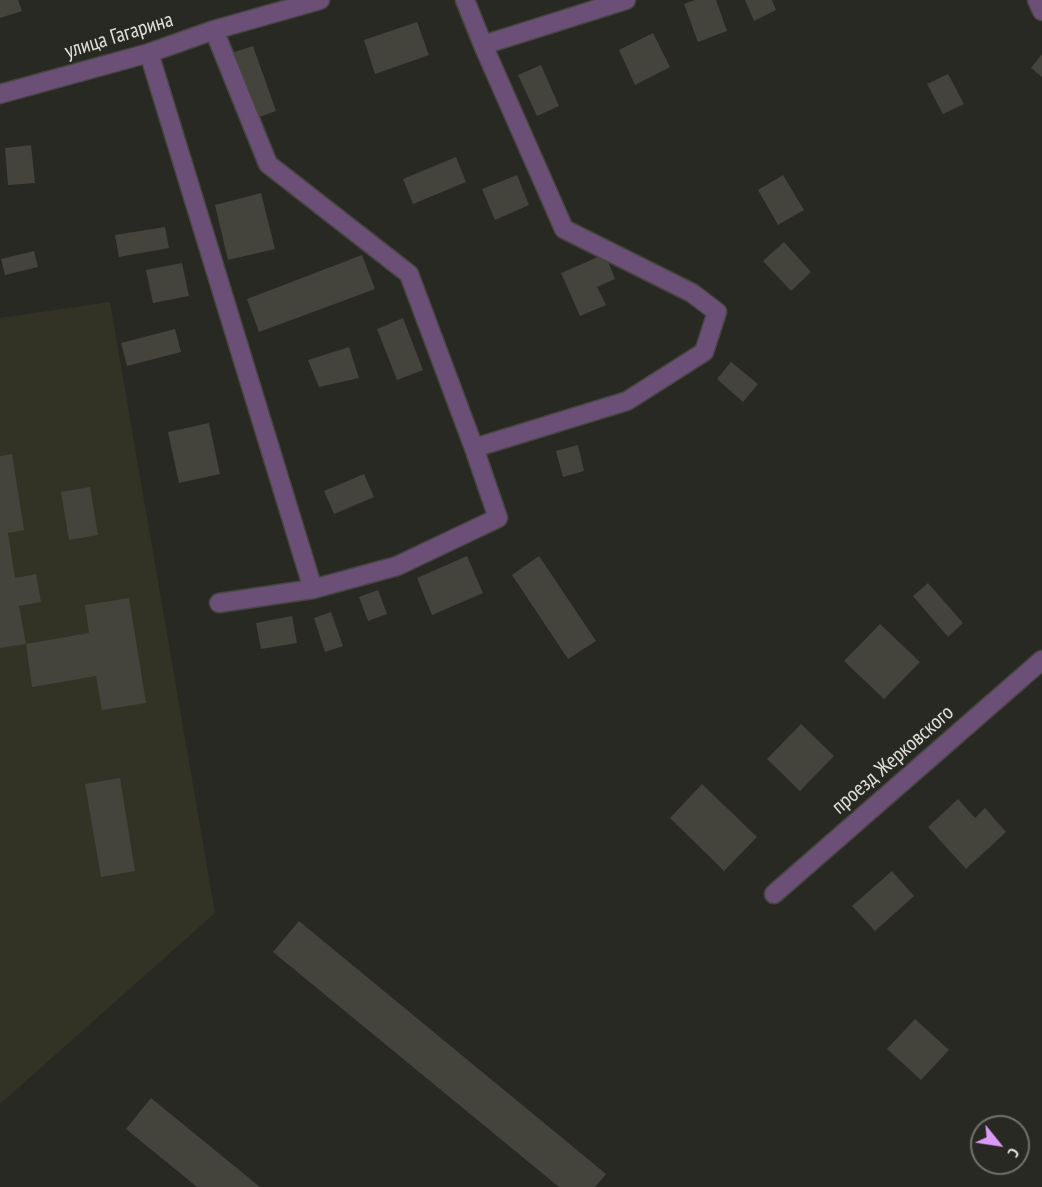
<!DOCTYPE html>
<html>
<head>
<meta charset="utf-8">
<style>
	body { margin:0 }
	#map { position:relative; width:1042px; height:1187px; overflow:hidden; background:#282922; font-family:"PT Sans Narrow",sans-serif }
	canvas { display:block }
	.north { position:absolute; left:970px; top:1115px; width:60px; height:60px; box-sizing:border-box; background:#282922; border:2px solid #71726c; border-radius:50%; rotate:120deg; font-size:16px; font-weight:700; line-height:24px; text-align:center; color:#dfe0db }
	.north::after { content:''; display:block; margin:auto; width:21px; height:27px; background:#da9af6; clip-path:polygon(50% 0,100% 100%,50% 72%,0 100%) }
</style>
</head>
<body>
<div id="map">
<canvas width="1042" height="1187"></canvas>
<div class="north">С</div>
</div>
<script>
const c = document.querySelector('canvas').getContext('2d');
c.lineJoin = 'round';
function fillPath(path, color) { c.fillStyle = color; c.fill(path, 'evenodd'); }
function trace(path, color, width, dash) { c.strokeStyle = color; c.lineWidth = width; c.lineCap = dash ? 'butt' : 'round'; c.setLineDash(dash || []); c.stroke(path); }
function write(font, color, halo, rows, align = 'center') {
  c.font = font + ' "PT Sans Narrow",sans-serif'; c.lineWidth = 5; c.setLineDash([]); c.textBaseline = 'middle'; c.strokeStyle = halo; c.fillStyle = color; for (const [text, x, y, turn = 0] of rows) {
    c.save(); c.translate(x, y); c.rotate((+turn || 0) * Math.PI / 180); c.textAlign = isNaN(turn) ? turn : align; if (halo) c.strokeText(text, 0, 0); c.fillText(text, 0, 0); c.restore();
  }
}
fillPath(new Path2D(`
	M 110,302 L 215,913 L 0,1104 L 0,318 Z`), '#323325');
fillPath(new Path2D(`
	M 0,0 L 18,0 L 22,11 L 0,18 Z
	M 695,0 L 716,0 L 727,31 L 698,42 L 684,4 Z
	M 745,0 L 772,0 L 776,10 L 754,21 Z
	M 417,22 L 429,55 L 375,74 L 364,40 Z
	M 653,33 L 670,67 L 635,85 L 619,50 Z
	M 253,46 L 276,111 L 254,119 L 231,53 Z
	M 1042,54 L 1042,77 L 1031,68 Z
	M 541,65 L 559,106 L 537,116 L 518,75 Z
	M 948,74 L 964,104 L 943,114 L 927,84 Z
	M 31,145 L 35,183 L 8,185 L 5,148 Z
	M 456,157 L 466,182 L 413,204 L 403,179 Z
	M 517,175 L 529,205 L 495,220 L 482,189 Z
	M 783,175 L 804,210 L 778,225 L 758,190 Z
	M 261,193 L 275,249 L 228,260 L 215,205 Z
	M 165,227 L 169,248 L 119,257 L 115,235 Z
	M 784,242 L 811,272 L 791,291 L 763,261 Z
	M 34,251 L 38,267 L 5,275 L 1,259 Z
	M 605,254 L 615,279 L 597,287 L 606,305 L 580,316 L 561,273 Z
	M 362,255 L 375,289 L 259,332 L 247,299 Z
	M 182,263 L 189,296 L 153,303 L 146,270 Z
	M 403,318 L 423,370 L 397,380 L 377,329 Z
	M 175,329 L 181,352 L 127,366 L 121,343 Z
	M 349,347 L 359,378 L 319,387 L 308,360 Z
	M 731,362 L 758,384 L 743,402 L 717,379 Z
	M 209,423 L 220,474 L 179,483 L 168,432 Z
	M 578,445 L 584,471 L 563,477 L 556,451 Z
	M 12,454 L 24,530 L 8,533 L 15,578 L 36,574 L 41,602 L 19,606 L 26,644 L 0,648 L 0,456 Z
	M 364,474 L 374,497 L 334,514 L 324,491 Z
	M 90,487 L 98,535 L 69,540 L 61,492 Z
	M 467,556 L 483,593 L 432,615 L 417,578 Z
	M 539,556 L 596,641 L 568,659 L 512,575 Z
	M 928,583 L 963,623 L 948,637 L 913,596 Z
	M 378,590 L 387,614 L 368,621 L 359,597 Z
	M 129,598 L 146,703 L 102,710 L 96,676 L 32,687 L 26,644 L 89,633 L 85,605 Z
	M 331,612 L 343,646 L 325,652 L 314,618 Z
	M 292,616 L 297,643 L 261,649 L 256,623 Z
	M 880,624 L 920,662 L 884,699 L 844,661 Z
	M 801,724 L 834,756 L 800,791 L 767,759 Z
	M 120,778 L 135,871 L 101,877 L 85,784 Z
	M 702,784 L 757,837 L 724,871 L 670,818 Z
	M 958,799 L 975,818 L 985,808 L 1006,832 L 966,869 L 928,827 Z
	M 892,871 L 914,896 L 875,931 L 852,906 Z
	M 299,921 L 606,1174 L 595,1187 L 559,1187 L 273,952 Z
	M 915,1019 L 949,1050 L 921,1080 L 887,1049 Z
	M 151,1098 L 260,1187 L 197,1187 L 126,1129 Z`), '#44443d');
const minor = new Path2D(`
	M 465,0 L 483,45 L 626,0
	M 1037,0 L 1042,11
	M 214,30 L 268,164 L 409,274 L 474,448 L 498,518 L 397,566 L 313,589 L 219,603
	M 149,53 L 313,589
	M 0,94 L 149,53 L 214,30 L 320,0
	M 474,448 L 627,401 L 704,352 L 717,312 L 692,293 L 564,229 L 483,45
	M 774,894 L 1042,660`);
trace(minor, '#454640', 21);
trace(minor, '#6b4f77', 18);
write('21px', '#dfe0db', '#282922', [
	["улица Гагарина",119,36,-17],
	["проезд Жерковского",893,760,-41]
]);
</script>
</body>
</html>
